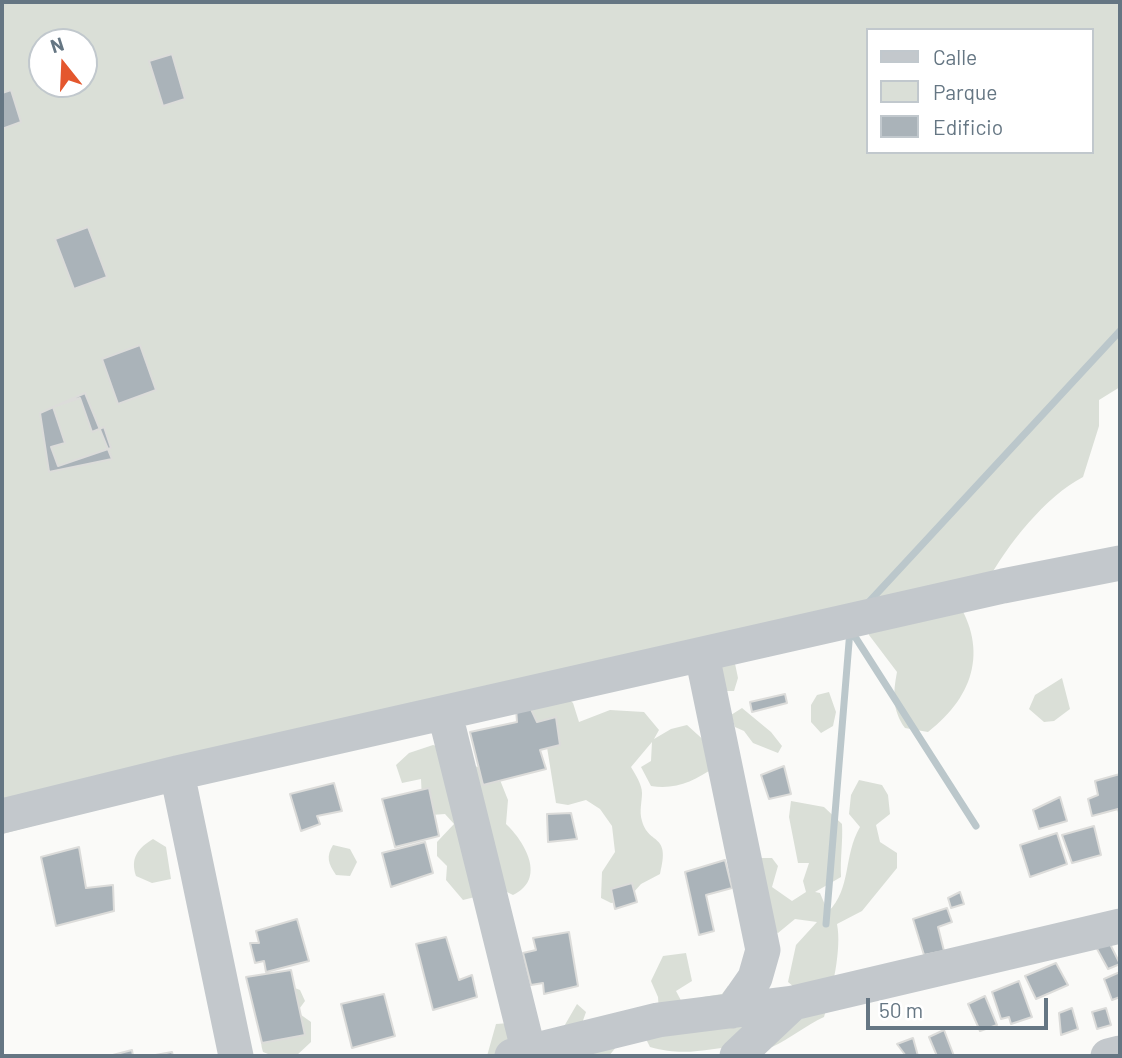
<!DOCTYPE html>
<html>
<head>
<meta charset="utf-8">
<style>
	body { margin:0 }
	#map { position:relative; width:1122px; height:1058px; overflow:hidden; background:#fafaf8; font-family:Barlow,sans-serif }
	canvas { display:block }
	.frame { position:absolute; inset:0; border:4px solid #657683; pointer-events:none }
	.legend { position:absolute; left:866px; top:28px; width:228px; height:126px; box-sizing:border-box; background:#fff; border:2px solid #c1c8cd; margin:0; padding:9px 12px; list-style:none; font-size:21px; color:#657683 }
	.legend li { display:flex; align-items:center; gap:14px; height:35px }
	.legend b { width:35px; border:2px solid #c1c8cd }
	.north { position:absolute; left:28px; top:28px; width:70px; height:70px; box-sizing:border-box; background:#fff; border:2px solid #c1c8cd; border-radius:50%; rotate:342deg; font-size:19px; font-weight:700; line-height:28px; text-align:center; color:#657683 }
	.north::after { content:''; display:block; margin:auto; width:24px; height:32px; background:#e4572e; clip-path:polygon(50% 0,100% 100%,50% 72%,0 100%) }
	.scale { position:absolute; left:866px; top:998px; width:182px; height:32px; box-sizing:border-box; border:4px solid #657683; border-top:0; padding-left:9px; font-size:21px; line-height:24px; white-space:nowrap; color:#657683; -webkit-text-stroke:5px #fff; paint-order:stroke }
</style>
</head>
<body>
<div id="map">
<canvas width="1122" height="1058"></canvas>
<div class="frame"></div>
<ul class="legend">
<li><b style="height:9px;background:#c3c8cc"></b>Calle</li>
<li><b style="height:19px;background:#dadfd7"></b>Parque</li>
<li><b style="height:19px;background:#aab3b9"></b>Edificio</li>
</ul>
<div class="north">N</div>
<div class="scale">50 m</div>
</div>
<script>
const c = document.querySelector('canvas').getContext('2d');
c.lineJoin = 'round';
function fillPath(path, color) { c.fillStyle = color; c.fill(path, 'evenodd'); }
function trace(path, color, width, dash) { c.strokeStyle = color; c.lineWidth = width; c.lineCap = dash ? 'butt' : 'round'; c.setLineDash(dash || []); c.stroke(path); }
fillPath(new Path2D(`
	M 2,2 L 1120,2 L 1120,387 L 1099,400 L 1099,426 L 1083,477 C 1046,496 1007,545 987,582 L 953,595 C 989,646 976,695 928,732 L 905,728 C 892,710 893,693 897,672 L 869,635 L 865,607 L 562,693 L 573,703 L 579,722 L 610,710 L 644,712 L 659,730 L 654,739 L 671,729 L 687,725 L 708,744 L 715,767 C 694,781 676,790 651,786 L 641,767 L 651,761 L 652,742 L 631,767 C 635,774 642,784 642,793 C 642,802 639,811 642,821 C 649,846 671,832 660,874 L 641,884 L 626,901 L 611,903 L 601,898 L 602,872 L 615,852 L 612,826 L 600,809 L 586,800 L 568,805 L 556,803 L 545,735 L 518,719 L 537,693 L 2,834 ZM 868,30 L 1092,30 L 1092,152 L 868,152 ZM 42,42 L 84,42 L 84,84 L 42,84 Z
	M 733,654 L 738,678 L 734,691 L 724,691 L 718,663 Z
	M 1062,678 L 1070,709 L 1054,721 L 1044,722 L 1029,709 L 1035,695 Z
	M 829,692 L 836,712 L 833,726 L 821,733 L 811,722 L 811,705 L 817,695 Z
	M 742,708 L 771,732 L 782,746 L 778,753 L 753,743 L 744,731 L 735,727 L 731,715 Z
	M 433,745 L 457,751 L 475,766 L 498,775 L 508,800 L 506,824 C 525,842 547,879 513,895 L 503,890 L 463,900 L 446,880 L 447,866 L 437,856 L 437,842 L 454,824 L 445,814 L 431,815 L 422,800 L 421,779 L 402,783 L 396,765 L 409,753 Z
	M 859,780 L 882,785 L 888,795 L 890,814 L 876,825 L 880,842 L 897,853 L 897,868 L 862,911 L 837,924 C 842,949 832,992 824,1017 C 806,1025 790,1039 772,1047 C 765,1050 754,1046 745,1046 C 708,1047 688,1058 650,1047 L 641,1029 L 659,1012 L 658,997 L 651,981 L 663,956 L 686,953 L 692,981 L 676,991 L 685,1008 L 703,997 L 722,994 L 728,986 L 744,984 L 754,994 L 800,992 L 788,982 L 796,945 L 817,922 L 795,919 L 778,933 L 758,924 L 758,858 L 772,858 L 778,866 L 772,887 L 792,901 L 806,892 L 803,881 L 809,863 L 798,863 L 789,817 L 791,801 L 824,807 L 842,824 C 843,842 840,858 841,877 L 815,892 L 820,893 L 828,912 C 852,888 843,856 860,827 L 849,814 L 851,795 Z
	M 153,839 L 166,847 L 171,879 L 152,883 L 136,876 C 130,858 138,848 153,839 Z
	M 333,845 L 350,849 L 357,862 L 350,876 L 336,875 C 328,863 326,857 333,845 Z
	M 287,985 L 300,990 L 305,1001 L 297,1012 L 311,1022 L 311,1042 L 296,1056 L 273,1056 L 263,1052 C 255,1025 272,1006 287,985 Z
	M 577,1004 L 586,1012 L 579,1032 L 616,1047 L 609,1056 L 487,1056 L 496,1024 L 510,1023 L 555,1042 Z`), '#dadfd7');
trace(new Path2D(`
	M 868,603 L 1120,331
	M 852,632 L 976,826
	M 826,924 L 850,630`), '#bbc7cb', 7);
const building = new Path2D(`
	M 172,54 L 185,99 L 163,106 L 149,61 Z
	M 11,90 L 21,122 L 2,129 L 2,93 Z
	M 88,227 L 107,277 L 74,289 L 55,239 Z
	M 140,345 L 156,390 L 118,404 L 102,359 Z
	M 85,393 L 112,459 L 49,472 L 40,413 Z
	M 80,398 L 92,432 L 104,427 L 111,448 L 58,466 L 51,447 L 65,443 L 53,407 Z
	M 785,694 L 787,703 L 752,712 L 750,702 Z
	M 529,705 L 537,722 L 556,717 L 560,745 L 540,750 L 546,769 L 483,785 L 470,732 L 517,722 L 516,708 Z
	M 784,766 L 791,794 L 769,799 L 761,775 Z
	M 1120,774 L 1120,817 L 1118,809 L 1092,816 L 1088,799 L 1098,795 L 1095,781 Z
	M 334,783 L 342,811 L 317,816 L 320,824 L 301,831 L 290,794 Z
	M 429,788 L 439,836 L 395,847 L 382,799 Z
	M 1060,797 L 1067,821 L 1039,829 L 1033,810 Z
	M 571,813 L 577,839 L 548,842 L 547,814 Z
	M 1094,826 L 1101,855 L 1072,863 L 1062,835 Z
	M 1057,833 L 1067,864 L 1030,877 L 1020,845 Z
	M 425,842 L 433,873 L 391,887 L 382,853 Z
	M 79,847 L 86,888 L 113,885 L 114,911 L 56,926 L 41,857 Z
	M 725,860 L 732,888 L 706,895 L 714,931 L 699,935 L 685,872 Z
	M 632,883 L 637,902 L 615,909 L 611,889 Z
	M 960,892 L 964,904 L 951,908 L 948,898 Z
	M 947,908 L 952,922 L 938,927 L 944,951 L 924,955 L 913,919 Z
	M 297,919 L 309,961 L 266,972 L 264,961 L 255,963 L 250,943 L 259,943 L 256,931 Z
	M 569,932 L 578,986 L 544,994 L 543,983 L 531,985 L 523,953 L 536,950 L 533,938 Z
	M 446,937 L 459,980 L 472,975 L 477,997 L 433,1010 L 416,944 Z
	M 1110,944 L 1120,964 L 1108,969 L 1096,947 Z
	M 1056,963 L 1068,985 L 1036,999 L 1025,976 Z
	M 291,970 L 305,1035 L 262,1043 L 246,977 Z
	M 1120,972 L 1120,997 L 1112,1000 L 1104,979 Z
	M 1019,981 L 1032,1017 L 1011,1024 L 1009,1017 L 1001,1019 L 992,992 Z
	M 384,994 L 395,1036 L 352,1048 L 341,1004 Z
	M 985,996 L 997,1025 L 980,1031 L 968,1004 Z
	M 1072,1008 L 1078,1029 L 1061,1035 L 1059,1013 Z
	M 1106,1008 L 1111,1025 L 1097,1029 L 1092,1012 Z
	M 944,1030 L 954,1056 L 937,1056 L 929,1037 Z
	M 913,1038 L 918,1056 L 906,1056 L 897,1044 Z
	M 132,1050 L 133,1056 L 109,1056 Z
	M 172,1052 L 173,1056 L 150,1056 Z`);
fillPath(building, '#aab3b9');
trace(building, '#dcdcda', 2);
trace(new Path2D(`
	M 702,655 L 763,950 L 755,978 L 732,1011
	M 445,714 L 529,1053
	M 177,773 L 236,1056
	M 2,816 L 177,773 L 1003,586 L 1120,563
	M 512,1056 L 658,1020 L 793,1003 L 1120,926
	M 737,1056 L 793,1003
	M 1108,1056 L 1120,1053`), '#c3c8cc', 35);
</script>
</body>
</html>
